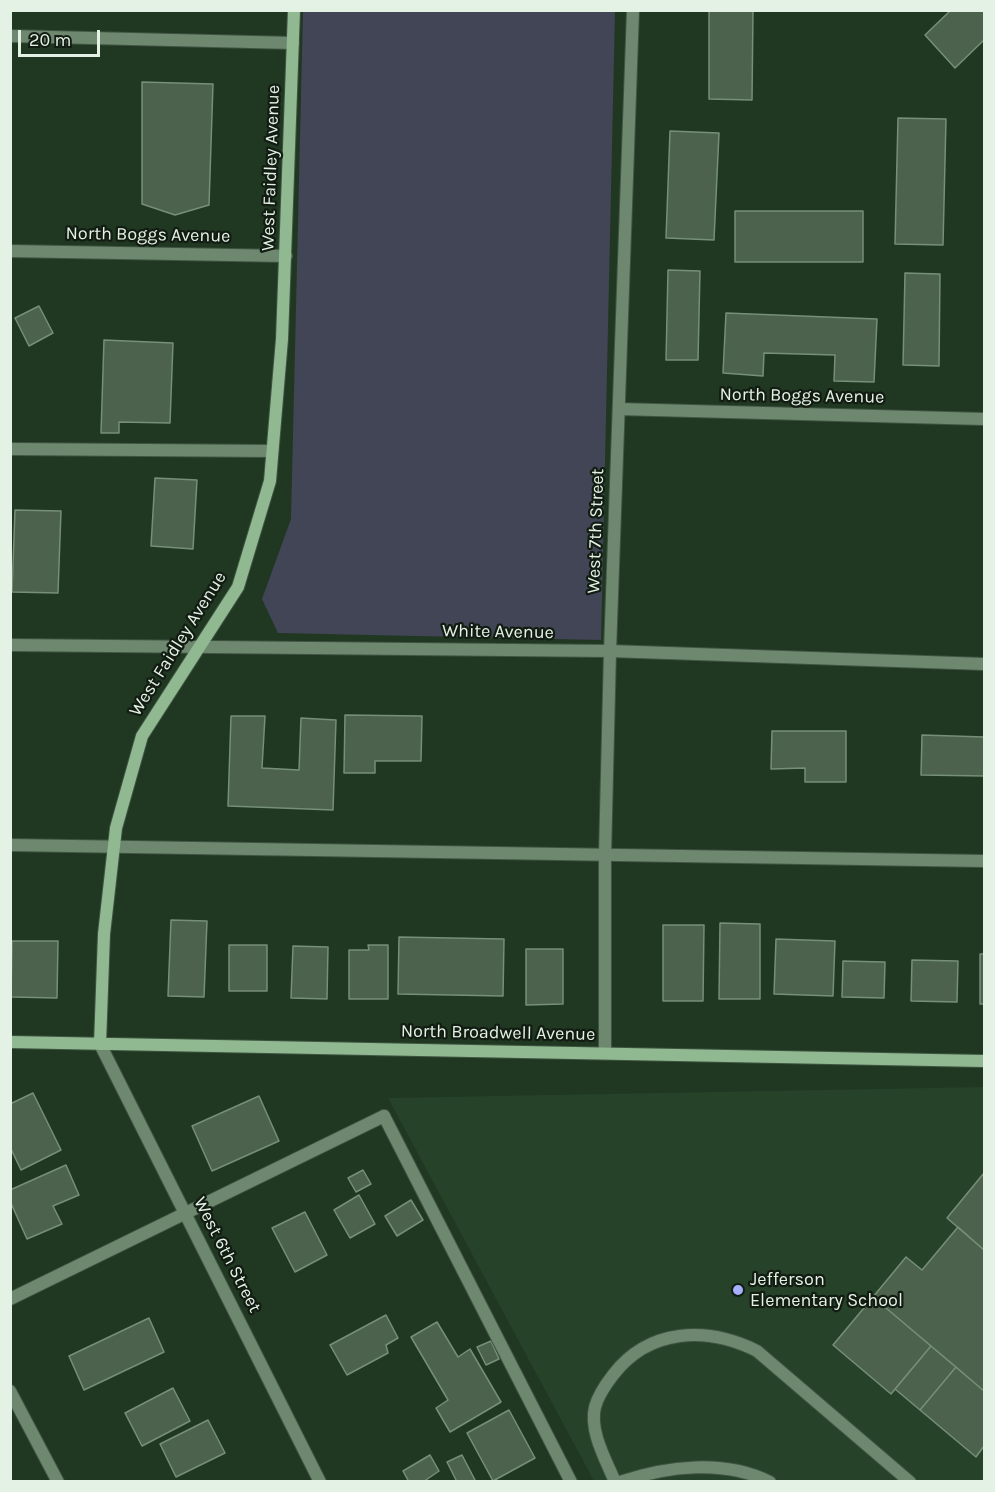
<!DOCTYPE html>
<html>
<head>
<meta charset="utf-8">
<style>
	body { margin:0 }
	#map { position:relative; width:995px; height:1492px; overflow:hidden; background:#203722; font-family:Karla,sans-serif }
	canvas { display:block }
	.frame { position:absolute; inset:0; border:12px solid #e4f2e5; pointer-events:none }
	.scale { position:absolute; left:18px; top:30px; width:82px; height:27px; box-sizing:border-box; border:3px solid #e4f2e5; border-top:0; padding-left:8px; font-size:18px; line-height:21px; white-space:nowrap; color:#e4f2e5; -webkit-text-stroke:4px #121c12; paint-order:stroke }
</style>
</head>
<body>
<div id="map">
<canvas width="995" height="1492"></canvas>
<div class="frame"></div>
<div class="scale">20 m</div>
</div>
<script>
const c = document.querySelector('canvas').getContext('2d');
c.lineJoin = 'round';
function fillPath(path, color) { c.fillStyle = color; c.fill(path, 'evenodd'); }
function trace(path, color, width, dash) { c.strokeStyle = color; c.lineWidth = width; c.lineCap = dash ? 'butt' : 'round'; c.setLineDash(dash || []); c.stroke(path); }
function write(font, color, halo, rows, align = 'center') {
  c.font = font + ' Karla,sans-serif'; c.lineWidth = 4.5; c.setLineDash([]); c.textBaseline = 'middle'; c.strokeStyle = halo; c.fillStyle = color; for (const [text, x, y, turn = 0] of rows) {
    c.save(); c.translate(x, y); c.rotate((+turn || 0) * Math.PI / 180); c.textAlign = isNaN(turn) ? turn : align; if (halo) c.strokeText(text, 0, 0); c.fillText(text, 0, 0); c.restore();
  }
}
fillPath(new Path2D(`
	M 984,1087 L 984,1481 L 594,1481 L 388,1098 Z`), '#264229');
fillPath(new Path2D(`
	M 303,11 L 615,11 L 601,640 L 278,633 L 262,599 L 291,519 Z`), '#424556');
const building = new Path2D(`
	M 709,10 L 753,10 L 752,100 L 709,99 Z
	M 951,10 L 984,10 L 984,40 L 955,68 L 925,35 Z
	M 142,82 L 213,84 L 209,205 L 175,215 L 142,204 Z
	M 898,118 L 946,119 L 943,245 L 895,244 Z
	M 670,131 L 719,133 L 714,240 L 666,238 Z
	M 735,211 L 863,211 L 863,262 L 735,262 Z
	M 668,270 L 700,271 L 698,360 L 666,360 Z
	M 905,273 L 940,274 L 939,366 L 903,365 Z
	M 39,306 L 53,333 L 29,346 L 15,318 Z
	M 726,313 L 877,319 L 874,382 L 834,381 L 835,355 L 764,353 L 763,376 L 723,373 Z
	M 104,340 L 173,343 L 170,423 L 119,422 L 119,433 L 101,433 Z
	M 155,478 L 197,480 L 193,549 L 151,546 Z
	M 15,510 L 61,511 L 58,593 L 12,592 Z
	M 345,715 L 422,716 L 421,761 L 375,761 L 375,773 L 344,773 Z
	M 231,716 L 265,716 L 262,768 L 299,770 L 301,718 L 336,720 L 333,810 L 228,806 Z
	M 772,731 L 846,731 L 846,782 L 805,782 L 805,768 L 771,769 Z
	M 922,735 L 984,737 L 984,776 L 921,775 Z
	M 171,920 L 207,921 L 204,997 L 168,996 Z
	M 720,923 L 760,924 L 760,999 L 719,999 Z
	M 663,925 L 704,925 L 703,1001 L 663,1001 Z
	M 399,937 L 504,939 L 503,996 L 398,994 Z
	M 776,939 L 835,941 L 833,996 L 774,994 Z
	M 12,941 L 58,941 L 57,998 L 11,997 Z
	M 229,945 L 267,945 L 267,991 L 229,991 Z
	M 368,945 L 388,945 L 388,999 L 349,999 L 349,950 L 369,950 Z
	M 293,946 L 328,947 L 327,999 L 291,998 Z
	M 526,949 L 563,949 L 563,1004 L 526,1005 Z
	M 980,954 L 984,954 L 984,1004 L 980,1004 Z
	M 912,960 L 958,961 L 957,1002 L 911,1001 Z
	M 843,961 L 885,962 L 884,998 L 842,997 Z
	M 33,1093 L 61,1150 L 21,1170 L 10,1147 L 10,1104 Z
	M 259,1096 L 279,1141 L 212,1171 L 192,1126 Z
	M 66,1165 L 79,1195 L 53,1206 L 62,1224 L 27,1239 L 10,1201 L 10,1190 Z
	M 363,1170 L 371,1184 L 356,1192 L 348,1178 Z
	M 984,1173 L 984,1250 L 947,1218 Z
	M 359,1195 L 375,1224 L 350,1238 L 334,1210 Z
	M 411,1200 L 423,1220 L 397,1236 L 385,1216 Z
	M 305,1212 L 327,1255 L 295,1272 L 272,1228 Z
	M 958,1227 L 984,1250 L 984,1391 L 873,1297 L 906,1257 L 922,1270 Z
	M 873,1297 L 931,1346 L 891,1394 L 833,1345 Z
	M 386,1315 L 398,1338 L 386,1345 L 388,1353 L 347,1375 L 330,1345 Z
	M 149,1318 L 164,1352 L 84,1390 L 69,1356 Z
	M 437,1322 L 458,1357 L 470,1349 L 501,1402 L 450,1432 L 436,1408 L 448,1400 L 411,1337 Z
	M 491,1341 L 499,1359 L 486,1365 L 477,1347 Z
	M 931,1346 L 956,1367 L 920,1410 L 895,1389 Z
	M 956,1367 L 984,1391 L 984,1446 L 976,1457 L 920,1410 Z
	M 173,1388 L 190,1421 L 142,1446 L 125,1413 Z
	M 509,1410 L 535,1458 L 493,1481 L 467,1433 Z
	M 208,1420 L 225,1453 L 176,1477 L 160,1444 Z
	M 430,1455 L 439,1471 L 423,1482 L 409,1482 L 403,1471 Z
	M 462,1455 L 476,1482 L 457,1482 L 447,1462 Z`);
fillPath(building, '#4c624d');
trace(building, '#768f77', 1.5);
const lane = new Path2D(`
	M 10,36 L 293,43
	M 10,449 L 272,451
	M 10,845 L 984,861
	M 384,1116 L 571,1482
	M 10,1391 L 58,1482
	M 615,1482 C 606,1460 589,1431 595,1407 C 598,1396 606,1384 613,1375 C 649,1328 707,1326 757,1351 L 910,1482`);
const street = new Path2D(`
	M 10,251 L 286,256
	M 619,409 L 984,419
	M 10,645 L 610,651 L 984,664
	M 100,1044 L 320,1482
	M 605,1053 L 605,855 L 610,651 L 633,10
	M 10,1299 L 384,1116
	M 620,1482 C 667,1466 724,1459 770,1482`);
const secondary = new Path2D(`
	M 10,1042 L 984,1061
	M 100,1044 L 104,934 L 116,828 L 142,736 L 238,587 L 270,481 L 282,339 L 294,10`);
trace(lane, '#3f5541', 14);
trace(street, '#3f5541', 14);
trace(secondary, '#3f5541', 14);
trace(lane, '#6e8870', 12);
trace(street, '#6e8870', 12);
trace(secondary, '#90b992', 12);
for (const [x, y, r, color] of [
	[738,1290,6,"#a5b1fc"]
]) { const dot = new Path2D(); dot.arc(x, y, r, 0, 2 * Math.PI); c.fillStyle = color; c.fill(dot); trace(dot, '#121c12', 2); }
write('18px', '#e4f2e5', '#121c12', [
	["West Faidley Avenue",271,168,-88],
	["North Boggs Avenue",148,235,1],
	["North Boggs Avenue",802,396,1],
	["West 7th Street",596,531,-88],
	["White Avenue",498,632,1],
	["West Faidley Avenue",178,644,-58],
	["North Broadwell Avenue",498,1033,1],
	["West 6th Street",227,1255,63]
]);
write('18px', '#e4f2e5', '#121c12', [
	["Jefferson",750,1280],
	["Elementary School",750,1301]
], 'left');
</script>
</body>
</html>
